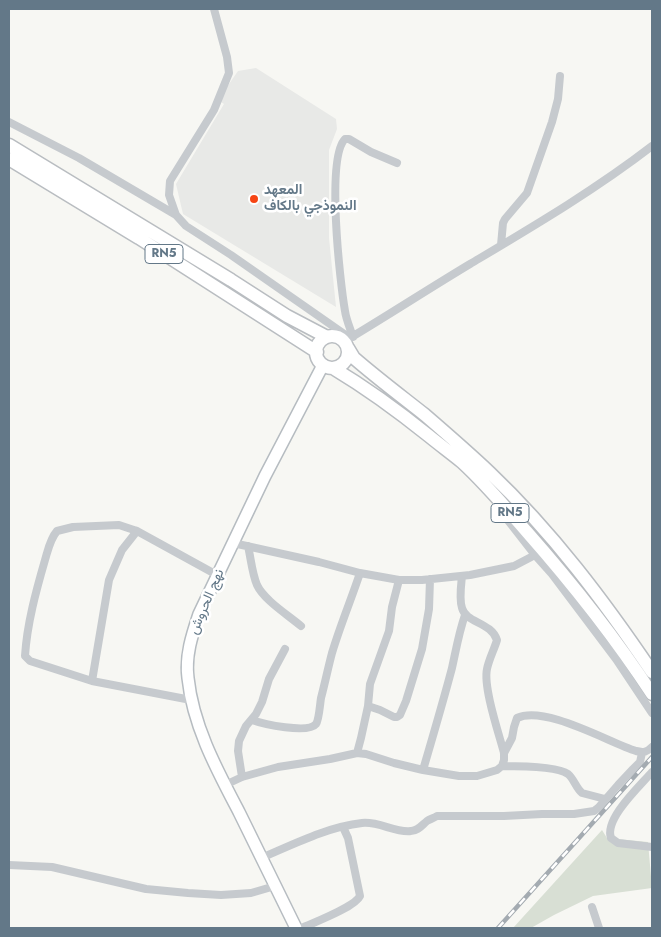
<!DOCTYPE html>
<html>
<head>
<meta charset="utf-8">
<style>
	body { margin:0 }
	#map { position:relative; width:661px; height:937px; overflow:hidden; background:#f7f7f3; font-family:Jost,sans-serif }
	canvas { display:block }
	.frame { position:absolute; inset:0; border:10px solid #637888; pointer-events:none }
</style>
</head>
<body>
<div id="map">
<canvas width="661" height="937"></canvas>
<div class="frame"></div>
</div>
<script>
const c = document.querySelector('canvas').getContext('2d');
c.lineJoin = 'round';
function fillPath(path, color) { c.fillStyle = color; c.fill(path, 'evenodd'); }
function trace(path, color, width, dash) { c.strokeStyle = color; c.lineWidth = width; c.lineCap = dash ? 'butt' : 'round'; c.setLineDash(dash || []); c.stroke(path); }
function write(font, color, halo, rows, align = 'center') {
  c.font = font + ' Jost,Vazirmatn,sans-serif'; c.lineWidth = 5; c.setLineDash([]); c.textBaseline = 'middle'; c.strokeStyle = halo; c.fillStyle = color; for (const [text, x, y, turn = 0] of rows) {
    c.save(); c.translate(x, y); c.rotate((+turn || 0) * Math.PI / 180); c.textAlign = isNaN(turn) ? turn : align; if (halo) c.strokeText(text, 0, 0); c.fillText(text, 0, 0); c.restore();
  }
}
fillPath(new Path2D(`
	M 256,68 L 336,119 L 337,129 L 329,150 L 329,238 L 336,307 L 183,214 L 176,184 L 224,104 L 218,100 L 238,71 Z`), '#e8e9e7');
fillPath(new Path2D(`
	M 602,830 L 607,838 L 648,842 L 652,888 L 593,896 L 554,915 L 531,928 L 513,928 Z`), '#d8dfd4');
const secondary = new Path2D(`
	M 296,928 C 277,890 258,851 239,812 C 217,770 193,726 188,678 C 185,656 192,635 199,614 L 265,476 L 323,365`);
const primary = new Path2D(`
	M 9,145 L 231,280 L 287,316 L 327,337
	M 9,159 L 139,238 L 317,352
	M316 352a16 16 0 1 1 32 0a16 16 0 1 1-32 0Z
	M 348,348 L 354,358 C 377,378 401,396 425,415 C 447,434 469,453 490,473 C 552,532 604,601 652,672
	M 333,368 C 368,389 398,411 429,436 C 440,445 451,453 462,462 C 485,483 506,508 527,532 C 572,583 614,636 652,694`);
trace(secondary, '#b6bcc1', 14);
trace(primary, '#b9bdc1', 15);
trace(new Path2D(`
	M 214,9 L 227,57 L 229,73 L 214,110 L 170,181 L 169,195 L 176,215 L 186,226 L 231,255 L 350,338
	M 9,122 L 79,158 L 176,215
	M 501,245 L 503,223 L 505,219 L 527,193 L 552,122 L 558,99 L 560,76
	M 353,337 C 350,328 346,319 345,311 C 340,282 326,158 345,139 L 349,139 L 371,152 L 397,163
	M 347,342 L 350,338 C 390,314 430,288 470,264 C 532,227 595,190 652,146
	M 496,505 L 535,555 L 552,574 L 616,659 L 652,713
	M 233,543 L 319,562 L 360,573 L 399,580 L 422,580 L 470,575 L 514,566 L 535,555
	M 248,546 C 251,559 252,573 257,585 C 264,600 288,615 301,626
	M 92,681 L 109,580 L 122,550 L 137,531
	M 191,700 L 92,681 L 30,661 L 25,656 C 27,624 36,591 45,560 C 48,550 50,539 57,531 L 73,527 L 119,525 L 137,531 L 217,575
	M 368,706 L 380,710 L 394,717 L 397,717 L 400,715 L 406,701 L 422,649 L 429,609 L 430,579
	M 252,720 C 263,724 308,734 316,724 C 319,720 320,704 321,698 C 325,683 328,668 332,653 C 340,626 351,600 360,573
	M 357,753 L 361,738 L 368,706 L 370,684 L 389,631 L 392,607 L 399,580
	M 504,753 L 512,738 L 514,727 L 517,718 C 545,705 608,742 636,751 C 644,753 647,752 652,747
	M 502,766 C 517,766 557,766 568,774 C 574,779 576,788 582,793 L 605,799
	M 423,770 C 433,736 443,702 452,668 C 456,650 459,632 465,615
	M 652,772 C 640,786 604,819 611,838 L 618,843 L 652,847
	M 242,777 L 238,751 L 239,741 L 246,726 L 256,714 L 262,702 L 269,679 L 285,649
	M 225,785 L 242,777 L 278,767 L 330,759 L 357,753 L 366,754 L 394,763 L 423,770 L 459,776 L 477,776 L 497,770 L 502,766 L 504,760 L 504,753 C 499,734 483,687 487,669 C 489,659 494,650 497,640 C 491,622 466,623 462,608 C 459,599 461,586 462,576
	M 261,858 C 294,844 327,827 362,823 C 379,821 395,833 411,831 C 418,831 422,825 427,821 C 430,819 434,818 437,816 L 504,816 L 542,814 L 574,814 L 594,811 L 598,808 L 618,785 L 633,769 L 640,762 L 642,753
	M 9,865 L 52,867 L 146,889 L 188,893 L 221,895 L 251,893 L 275,886
	M 592,907 L 599,928
	M 302,928 C 315,922 355,907 360,896 L 348,838 L 343,827`), '#c6cace', 8);
trace(secondary, '#fff', 11);
trace(primary, '#fff', 12);
const rail = new Path2D(`
	M 498,928 L 652,757`);
trace(rail, '#a4abb1', 4.5);
trace(rail, '#fff', 2.5, [8]);
for (const [x, y, r, color] of [
	[254,199,5,"#f64514"]
]) { const dot = new Path2D(); dot.arc(x, y, r, 0, 2 * Math.PI); c.fillStyle = color; c.fill(dot); trace(dot, '#fff', 2); }
for (const [x, y, w] of [
	[164,254,38],
	[510,513,38]
]) { const box = new Path2D(); box.roundRect(x - w / 2, y - 9.5, w, 19, 4); c.fillStyle = '#fff'; c.fill(box); trace(box, '#637888', 1); }
write('bold 12px', '#637888', null, [
	["RN5",164,254],
	["RN5",510,513]
]);
write('bold 14px', '#637888', '#fff', [
	["المعهد",264,191],
	["النموذجي بالكاف",264,207]
], 'left');
write('14px', '#637888', '#fff', [
	["نهج الحروش",207,602,-67]
]);
</script>
</body>
</html>
